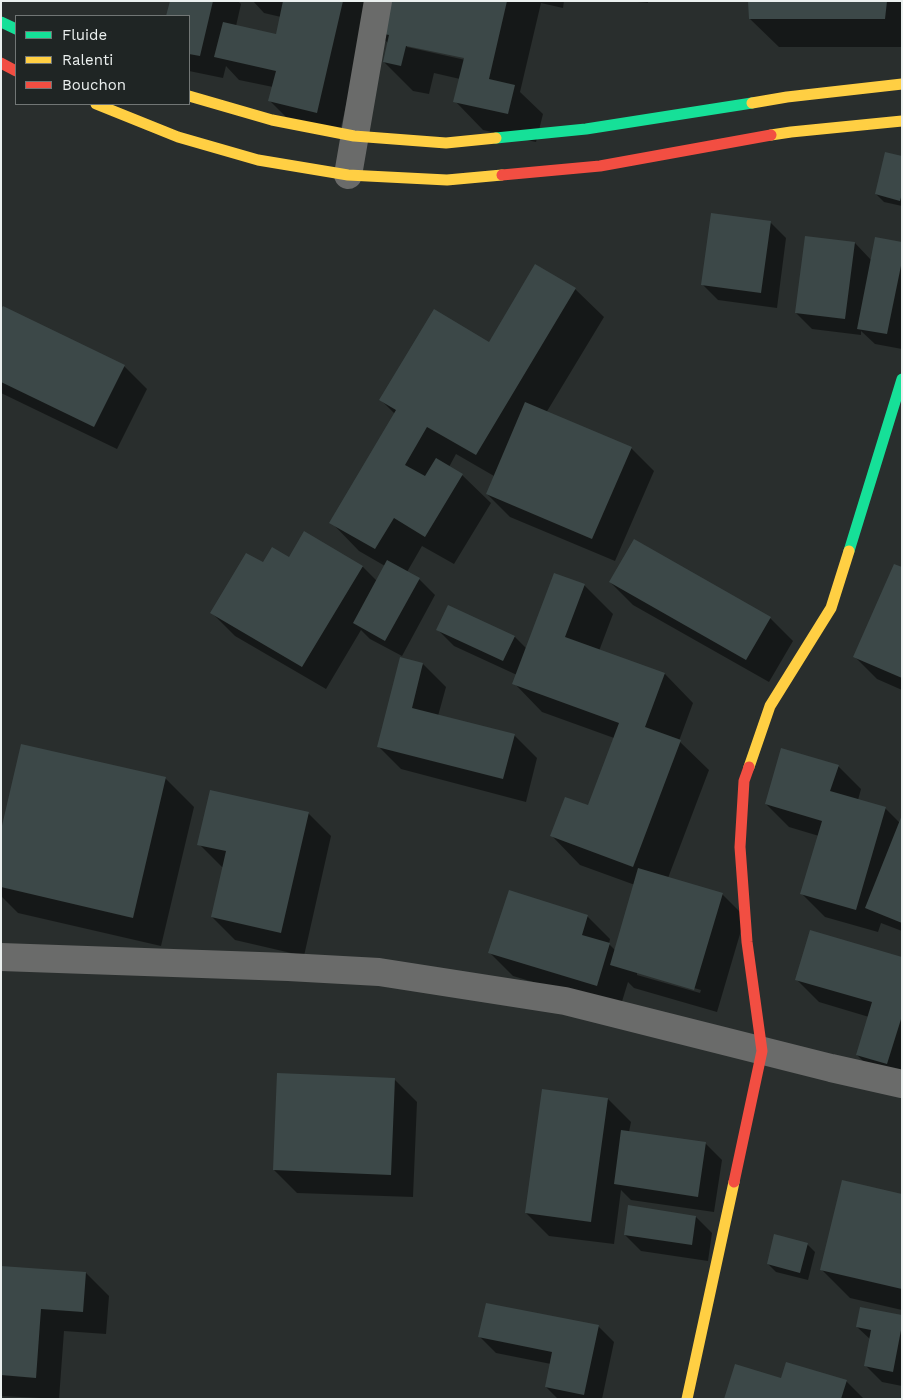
<!DOCTYPE html>
<html>
<head>
<meta charset="utf-8">
<style>
	body { margin:0 }
	#map { position:relative; width:903px; height:1400px; overflow:hidden; background:#292e2d; font-family:"Work Sans",sans-serif }
	canvas { display:block }
	.frame { position:absolute; inset:0; border:2px solid #ebf0ef; pointer-events:none }
	.legend { position:absolute; left:15px; top:15px; width:175px; height:90px; box-sizing:border-box; background:#1f2524; border:1px solid #717675; margin:0; padding:6px 9px; list-style:none; font-size:15px; color:#ebf0ef }
	.legend li { display:flex; align-items:center; gap:10px; height:25px }
	.legend b { width:25px; border:1px solid #717675 }
</style>
</head>
<body>
<div id="map">
<canvas width="903" height="1400"></canvas>
<div class="frame"></div>
<ul class="legend">
<li><b style="height:6px;background:#16e098"></b>Fluide</li>
<li><b style="height:6px;background:#ffcf43"></b>Ralenti</li>
<li><b style="height:6px;background:#f24e42"></b>Bouchon</li>
</ul>
</div>
<script>
const c = document.querySelector('canvas').getContext('2d');
c.lineJoin = 'round';
function fillPath(path, color) { c.fillStyle = color; c.fill(path, 'evenodd'); }
function trace(path, color, width, dash) { c.strokeStyle = color; c.lineWidth = width; c.lineCap = dash ? 'butt' : 'round'; c.setLineDash(dash || []); c.stroke(path); }
fillPath(new Path2D(`
	M 171,1 L 238,1 L 241,4 L 236,26 L 276,36 L 281,17 L 264,13 L 253,1 L 371,1 L 339,135 L 293,124 L 270,101 L 273,87 L 239,80 L 226,66 L 223,78 L 189,71 L 189,16 L 168,16 Z
	M 383,1 L 564,1 L 563,8 L 541,3 L 520,92 L 543,114 L 536,142 L 483,130 L 455,101 L 460,79 L 434,73 L 429,94 L 413,91 L 384,62 L 388,43 L 376,32 ZM 407,45 L 470,58 L 470,61 L 407,47 Z
	M 628,1 L 648,1 L 648,3 Z
	M 750,1 L 902,1 L 902,47 L 779,47 L 750,19 Z
	M 902,157 L 902,206 L 884,202 L 876,194 Z
	M 770,222 L 786,238 L 777,308 L 718,300 L 702,284 Z
	M 855,243 L 872,261 L 902,243 L 902,349 L 875,344 L 861,331 L 861,335 L 812,329 L 796,313 Z
	M 575,289 L 604,317 L 546,413 L 631,448 L 654,471 L 615,561 L 510,517 L 487,494 L 494,476 L 456,454 L 449,467 L 462,475 L 491,503 L 454,564 L 422,546 L 407,572 L 419,579 L 435,595 L 402,656 L 370,639 L 361,630 L 326,689 L 235,636 L 212,613 L 264,564 L 289,559 L 305,533 L 363,567 L 377,581 L 385,566 L 359,551 L 331,522 L 395,414 L 381,400 L 490,344 Z
	M 1,312 L 124,366 L 147,389 L 117,449 L 1,393 Z
	M 902,569 L 902,690 L 877,679 L 854,656 Z
	M 610,582 L 770,618 L 793,641 L 769,682 L 633,605 Z
	M 584,585 L 613,614 L 599,651 L 665,674 L 693,703 L 679,741 L 709,770 L 668,878 L 722,894 L 745,917 L 717,1012 L 634,988 L 628,982 L 620,1008 L 513,976 L 490,953 L 587,916 L 610,939 L 609,944 L 615,950 L 635,885 L 580,865 L 552,836 L 589,807 L 614,738 L 542,712 L 514,683 L 517,675 L 454,646 L 438,630 L 449,607 L 515,637 L 527,649 ZM 637,972 L 701,990 L 700,993 L 637,975 Z
	M 423,664 L 446,687 L 438,716 L 514,735 L 537,758 L 526,802 L 401,769 L 378,746 Z
	M 838,766 L 861,789 L 858,800 L 885,808 L 900,823 L 902,818 L 902,931 L 881,923 L 878,932 L 825,917 L 802,894 L 819,836 L 789,827 L 766,804 Z
	M 165,778 L 194,807 L 161,946 L 18,913 L 1,896 L 1,835 Z
	M 308,813 L 331,836 L 304,956 L 235,940 L 212,917 L 224,868 L 222,867 L 199,844 Z
	M 902,959 L 902,1084 L 880,1078 L 857,1055 L 869,1017 L 819,1002 L 796,979 Z
	M 394,1079 L 417,1102 L 413,1197 L 297,1193 L 274,1170 Z
	M 608,1099 L 631,1122 L 629,1132 L 706,1144 L 722,1160 L 714,1212 L 631,1200 L 621,1190 L 614,1244 L 549,1236 L 526,1213 Z
	M 902,1196 L 902,1310 L 850,1298 L 821,1269 Z
	M 696,1217 L 712,1233 L 708,1261 L 641,1251 L 625,1235 Z
	M 807,1244 L 815,1252 L 808,1280 L 776,1272 L 768,1264 Z
	M 1,1267 L 86,1273 L 109,1296 L 106,1334 L 64,1331 L 59,1399 L 1,1396 Z
	M 902,1317 L 902,1386 L 882,1382 L 866,1366 L 871,1340 L 857,1327 Z
	M 598,1326 L 614,1342 L 602,1399 L 558,1399 L 546,1387 L 551,1364 L 496,1353 L 480,1337 Z
	M 782,1380 L 846,1381 L 864,1399 L 725,1399 Z`), '#0007');
fillPath(new Path2D(`
	M 170,1 L 213,1 L 200,56 L 189,54 L 189,16 L 166,16 Z
	M 283,1 L 343,1 L 317,113 L 268,101 L 276,71 L 214,57 L 223,22 L 276,34 Z
	M 382,1 L 507,1 L 489,79 L 515,85 L 508,114 L 453,102 L 464,58 L 406,46 L 401,66 L 383,62 L 389,35 L 375,32 Z
	M 748,1 L 887,1 L 885,19 L 749,19 Z
	M 885,152 L 902,156 L 902,194 L 900,201 L 875,194 Z
	M 711,213 L 771,221 L 761,293 L 701,285 Z
	M 805,236 L 855,242 L 845,319 L 795,313 Z
	M 875,237 L 902,242 L 902,261 L 887,334 L 857,329 Z
	M 535,264 L 576,288 L 476,455 L 427,427 L 405,465 L 425,476 L 436,458 L 463,474 L 425,537 L 394,518 L 375,549 L 329,523 L 396,410 L 379,400 L 434,309 L 489,342 Z
	M 3,306 L 125,365 L 94,427 L 1,382 L 1,309 Z
	M 525,402 L 632,447 L 592,539 L 486,494 Z
	M 304,531 L 363,566 L 302,667 L 210,613 L 246,553 L 263,562 L 272,547 L 289,557 Z
	M 634,539 L 771,617 L 746,660 L 609,582 Z
	M 387,560 L 420,578 L 385,641 L 353,623 Z
	M 894,564 L 902,567 L 902,678 L 853,657 Z
	M 554,573 L 585,584 L 565,637 L 665,673 L 645,727 L 681,740 L 633,867 L 550,836 L 565,797 L 588,805 L 619,723 L 512,684 Z
	M 448,605 L 515,636 L 503,661 L 436,630 Z
	M 400,657 L 423,663 L 412,708 L 515,734 L 503,779 L 377,747 Z
	M 21,744 L 166,777 L 133,918 L 1,887 L 1,830 Z
	M 781,748 L 839,765 L 830,791 L 886,807 L 856,910 L 800,894 L 822,821 L 765,804 Z
	M 210,790 L 309,812 L 281,933 L 211,917 L 226,851 L 197,845 Z
	M 902,815 L 902,923 L 865,908 Z
	M 638,868 L 723,893 L 694,990 L 610,965 Z
	M 509,890 L 588,915 L 582,935 L 610,943 L 597,986 L 488,953 Z
	M 810,930 L 902,957 L 902,1016 L 887,1064 L 856,1055 L 872,1002 L 795,980 Z
	M 277,1073 L 395,1078 L 391,1175 L 273,1170 Z
	M 542,1089 L 608,1098 L 591,1222 L 525,1213 Z
	M 621,1130 L 706,1142 L 698,1197 L 614,1184 Z
	M 842,1180 L 902,1194 L 902,1289 L 820,1270 Z
	M 628,1205 L 696,1216 L 692,1245 L 624,1235 Z
	M 774,1234 L 808,1243 L 800,1273 L 767,1264 Z
	M 1,1266 L 86,1272 L 83,1312 L 41,1309 L 36,1378 L 1,1375 Z
	M 486,1303 L 599,1325 L 584,1395 L 545,1387 L 552,1352 L 478,1337 Z
	M 860,1307 L 902,1315 L 902,1325 L 893,1372 L 864,1366 L 871,1330 L 856,1327 Z
	M 786,1362 L 847,1380 L 841,1399 L 724,1399 L 735,1364 L 781,1378 Z`), '#3c4848');
trace(new Path2D(`
	M 348,175 L 378,1
	M 1,957 L 288,967 L 379,972 L 565,1001 L 831,1068 L 902,1084`), '#6a6b6a', 28);
trace(new Path2D(`
	M 1,22 L 16,29
	M 496,138 L 586,129 L 752,103
	M 849,551 L 902,379`), '#16e098', 11);
trace(new Path2D(`
	M 189,96 L 272,120 L 354,136 L 446,143 L 496,138
	M 752,103 L 787,97 L 902,84
	M 96,104 L 178,137 L 258,160 L 348,175 L 447,180 L 502,175
	M 771,135 L 791,132 L 902,121
	M 749,767 L 770,706 L 831,608 L 849,551
	M 687,1399 L 734,1182`), '#ffcf43', 11);
trace(new Path2D(`
	M 1,63 L 16,71
	M 502,175 L 600,166 L 771,135
	M 734,1182 L 762,1051 L 747,942 L 740,847 L 744,781 L 749,767`), '#f24e42', 11);
</script>
</body>
</html>
